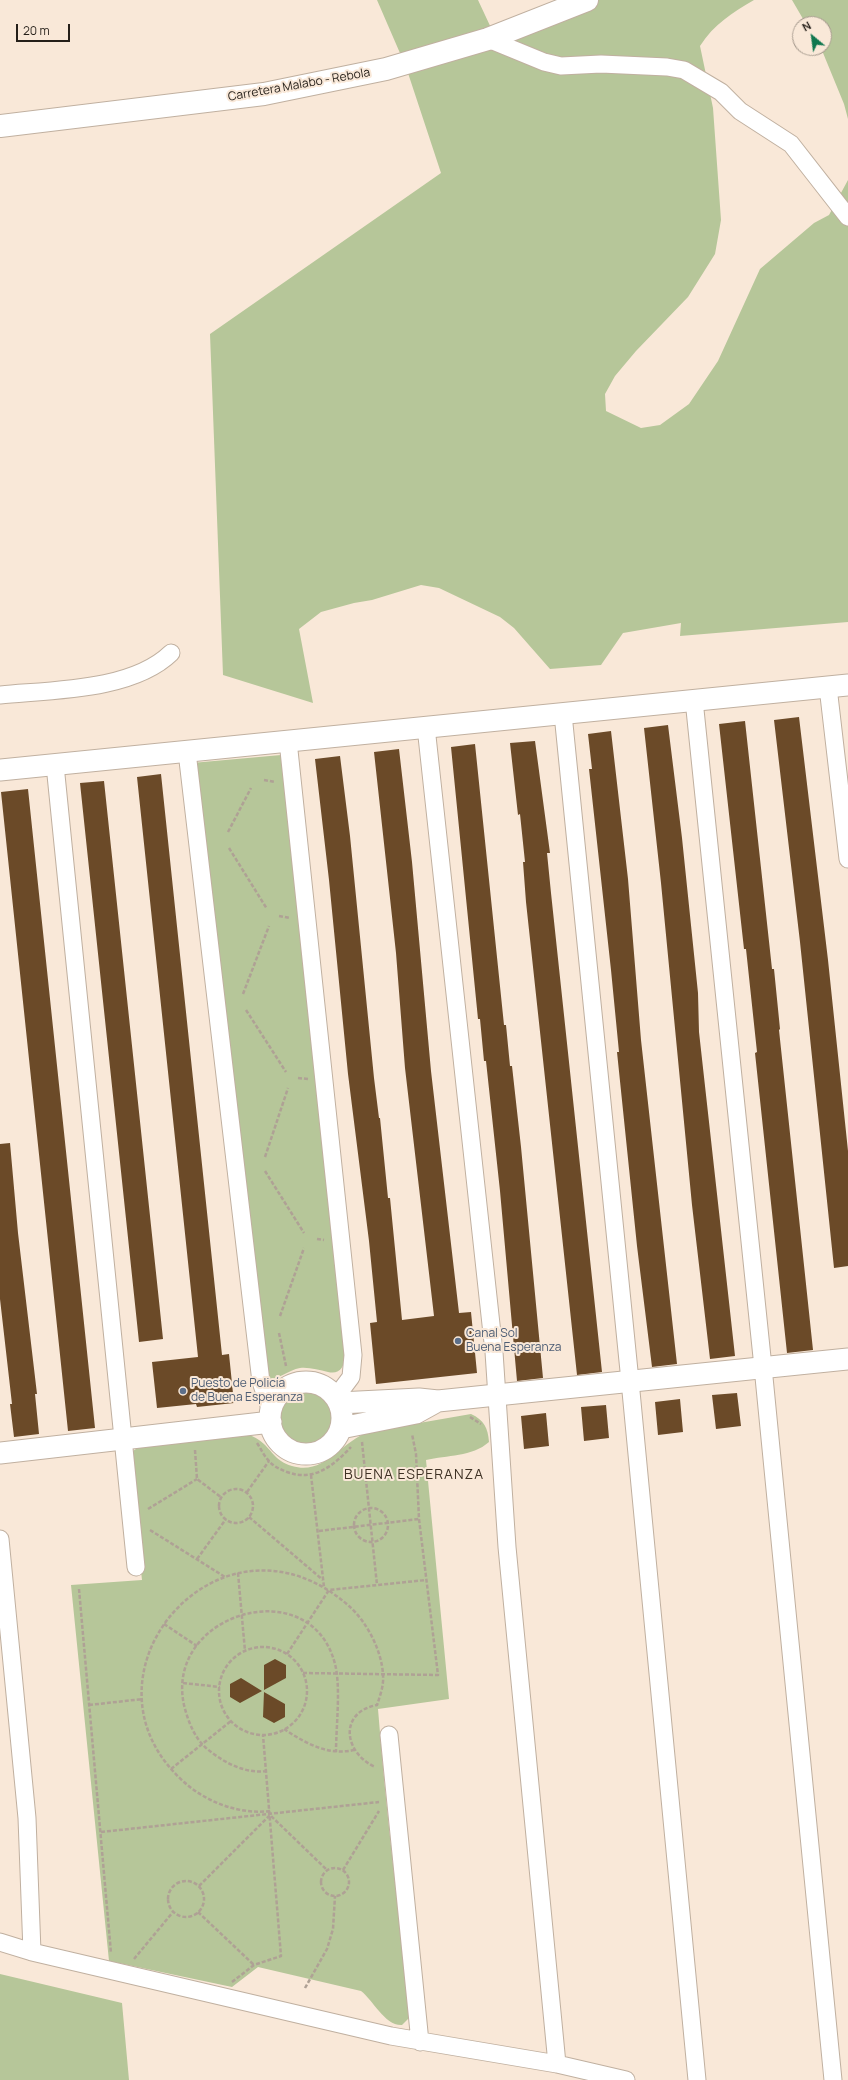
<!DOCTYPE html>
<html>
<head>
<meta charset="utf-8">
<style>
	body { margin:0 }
	#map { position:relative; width:848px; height:2080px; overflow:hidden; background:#f9e8d8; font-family:Manrope,sans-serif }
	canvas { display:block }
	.north { position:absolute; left:792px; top:16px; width:40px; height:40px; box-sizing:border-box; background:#f9e8d8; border:1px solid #a4988c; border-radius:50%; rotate:331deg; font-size:11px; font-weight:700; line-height:16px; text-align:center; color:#251f19 }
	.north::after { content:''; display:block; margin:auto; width:14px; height:18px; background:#10774f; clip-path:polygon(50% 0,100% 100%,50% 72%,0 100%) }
	.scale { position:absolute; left:16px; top:24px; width:54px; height:18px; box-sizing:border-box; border:2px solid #251f19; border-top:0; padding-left:5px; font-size:12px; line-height:14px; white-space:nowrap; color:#251f19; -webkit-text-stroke:3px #f9e8d8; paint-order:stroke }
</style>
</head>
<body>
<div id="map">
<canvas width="848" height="2080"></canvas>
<div class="north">N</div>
<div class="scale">20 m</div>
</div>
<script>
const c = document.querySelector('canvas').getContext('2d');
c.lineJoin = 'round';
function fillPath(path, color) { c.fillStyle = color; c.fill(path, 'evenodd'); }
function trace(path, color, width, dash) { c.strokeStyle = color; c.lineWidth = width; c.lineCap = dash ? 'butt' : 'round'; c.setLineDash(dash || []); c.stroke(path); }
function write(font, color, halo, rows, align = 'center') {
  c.font = font + ' Manrope,sans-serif'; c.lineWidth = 4; c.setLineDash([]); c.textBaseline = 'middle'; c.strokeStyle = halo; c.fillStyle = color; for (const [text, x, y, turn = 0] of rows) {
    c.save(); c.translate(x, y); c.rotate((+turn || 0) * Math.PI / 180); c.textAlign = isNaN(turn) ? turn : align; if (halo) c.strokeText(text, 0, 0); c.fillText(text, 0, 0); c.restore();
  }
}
fillPath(new Path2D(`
	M 377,0 L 478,0 L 492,30 L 557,0 L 754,0 C 732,13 714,24 700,46 L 713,108 L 721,220 L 715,254 L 688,297 L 636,351 L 615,376 L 605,394 L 606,411 L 641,428 L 660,425 L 689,404 L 718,361 L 760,269 L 814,223 L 829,215 L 848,180 L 848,622 L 680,636 L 681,623 L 623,633 L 601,665 L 550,669 L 514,628 L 500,617 L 439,588 L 421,585 L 372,600 L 354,603 L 321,612 L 299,629 L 313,703 L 223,675 L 210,334 L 441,173 L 406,67 Z
	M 792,0 L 848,0 L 848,119 L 844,104 L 821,48 L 824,48 L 824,24 L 806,24 Z
	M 281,755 L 344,1331 C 345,1344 351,1377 328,1372 C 319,1370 309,1367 300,1368 C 288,1370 277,1381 265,1380 L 192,763 Z
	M277 1417a29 29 0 1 1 58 0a29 29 0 1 1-58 0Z
	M 471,1414 C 484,1420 488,1428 489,1442 C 472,1457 447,1455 426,1460 L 449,1699 L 378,1709 C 386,1812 399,1914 410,2017 L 402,2025 C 385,2026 373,2000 361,1991 L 258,1967 L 232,1987 L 109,1961 L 71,1585 L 142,1580 L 129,1462 L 133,1451 L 143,1444 L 245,1433 C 250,1435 255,1437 259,1440 C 272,1449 274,1461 292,1466 C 325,1476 341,1441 369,1432 C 379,1428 392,1428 402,1426 C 425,1422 448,1418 471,1414 Z
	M 0,1974 L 122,2003 L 129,2080 L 0,2080 Z`), '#b6c699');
fillPath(new Path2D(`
	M 799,717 L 828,960 L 848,1151 L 848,1266 L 834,1268 L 800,942 L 774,720 Z
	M 745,721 L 772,969 L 774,969 L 780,1029 L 779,1030 L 813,1350 L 787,1353 L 755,1053 L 757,1052 L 746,949 L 744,949 L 719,724 Z
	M 668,725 L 682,838 L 698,993 L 699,1032 L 735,1356 L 710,1359 L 692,1205 L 661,883 L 644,728 Z
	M 611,731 L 628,879 L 641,1040 L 677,1364 L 652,1367 L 637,1246 L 617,1052 L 619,1052 L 611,970 L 589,769 L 592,769 L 588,734 Z
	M 535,741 L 550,853 L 547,853 L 551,893 L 602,1372 L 577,1375 L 526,902 L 523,862 L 525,862 L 520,814 L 518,815 L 510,743 Z
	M 475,744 L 504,1025 L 506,1025 L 510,1066 L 512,1066 L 521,1147 L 543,1378 L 517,1381 L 500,1191 L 486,1061 L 484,1061 L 480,1019 L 478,1019 L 451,747 Z
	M 399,749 L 412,862 L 431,1071 L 459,1313 L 471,1312 L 477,1373 L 376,1384 L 370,1323 L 377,1322 L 369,1241 L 348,1074 L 329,880 L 315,759 L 340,756 L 350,836 L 374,1078 L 379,1118 L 380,1118 L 388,1198 L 390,1198 L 402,1320 L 434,1316 L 405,1068 L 396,953 L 374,752 Z
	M 161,774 L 222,1355 L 229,1354 L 234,1403 L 197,1407 L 196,1404 L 157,1408 L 152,1362 L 198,1357 L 137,777 Z
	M 104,781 L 163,1339 L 139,1342 L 80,783 Z
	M 28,789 L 95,1428 L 68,1431 L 1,792 Z
	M 10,1143 L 18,1233 L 37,1394 L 35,1394 L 39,1434 L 14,1437 L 10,1404 L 12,1404 L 0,1299 L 0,1144 Z
	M 737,1393 L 741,1426 L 716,1429 L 712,1395 Z
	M 680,1399 L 683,1432 L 658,1435 L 655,1402 Z
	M 606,1405 L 609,1438 L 584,1441 L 581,1407 Z
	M 546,1413 L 549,1446 L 524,1449 L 521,1416 Z
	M 275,1659 L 286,1665 L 286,1678 L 264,1690 L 264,1665 Z
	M 241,1678 L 262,1691 L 240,1703 L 230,1697 L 230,1684 Z
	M 264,1692 L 285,1704 L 285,1717 L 274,1723 L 263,1717 Z`), '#6b4a28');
const minor = new Path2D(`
	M 488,39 L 544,62 L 561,66 L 601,64 L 667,67 L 684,70 L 721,92 L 740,111 L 791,144 L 848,217
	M 828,687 L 848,859
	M 0,695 C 51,690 132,691 171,653
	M 694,700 L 763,1367 L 833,2080
	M 563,714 L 630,1381 L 697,2080
	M 426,727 L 494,1352 L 507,1547 L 557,2064
	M 288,741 L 353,1355 L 351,1377 L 336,1397
	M 187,752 L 261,1382 L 271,1411
	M 55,765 L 136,1567
	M 0,1539 L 27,1818 L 32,1952
	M 389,1735 L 420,2042
	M 0,1942 L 32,1952 L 391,2036 L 557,2064 L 626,2080`);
const tertiary = new Path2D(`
	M 0,770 L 848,685
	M270 1418a36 36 0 1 1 72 0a36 36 0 1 1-72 0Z
	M 339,1403 L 419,1399 L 438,1401 L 848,1359
	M 341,1428 L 416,1413 L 436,1402
	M 0,1453 L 271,1422`);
const primary = new Path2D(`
	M 0,126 L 264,94 L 386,69 L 488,39 L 587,0`);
trace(minor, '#c0b0a0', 19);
trace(tertiary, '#c0b0a0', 23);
trace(primary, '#c0b0a0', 24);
trace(new Path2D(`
	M 264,780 L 275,782
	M 228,832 L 251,788
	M 229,848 L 267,909
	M 279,916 L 290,918
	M 243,994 L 269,926
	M 246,1010 L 286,1072
	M 298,1078 L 308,1079
	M 265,1157 L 288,1088
	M 265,1171 L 304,1233
	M 317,1239 L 324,1240
	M 280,1316 L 304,1248
	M 279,1333 L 286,1366
	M 470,1417 L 481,1424
	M 362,1442 L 377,1585
	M 257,1443 C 261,1449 264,1456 269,1461 C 274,1467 280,1469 287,1472 C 314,1482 333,1466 351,1447
	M 195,1450 L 197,1479 L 222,1498
	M 311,1475 L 324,1587
	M219 1506a17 17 0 1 1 34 0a17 17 0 1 1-34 0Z
	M 247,1492 L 269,1461
	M354 1525a17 17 0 1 1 34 0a17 17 0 1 1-34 0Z
	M 148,1509 L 197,1479
	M 249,1517 L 323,1580
	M 150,1530 L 225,1577
	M 319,1531 L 419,1519
	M 197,1559 L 226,1519
	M 238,1573 L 245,1651
	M 79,1589 L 111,1953
	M 164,1624 L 197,1646
	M219 1691a44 44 0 1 1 88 0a44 44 0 1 1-88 0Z
	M 287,1654 L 329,1590 L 426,1580
	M 303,1673 L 438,1675 L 419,1519 L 416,1454 L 412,1434
	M 183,1683 L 220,1687
	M 89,1705 L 143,1699
	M 284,1729 C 305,1743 328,1756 354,1750
	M 171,1769 L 231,1721
	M 267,1771 C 244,1774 223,1762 206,1748 C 194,1737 188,1721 184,1705 C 164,1613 311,1570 335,1664 C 341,1687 336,1727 336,1752
	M 270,1811 C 240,1815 206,1802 184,1782 C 65,1676 221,1493 349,1606 C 367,1622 382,1651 383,1675 C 384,1685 380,1696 377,1705 C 339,1712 343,1752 375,1767
	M 101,1832 L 379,1802
	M321 1882a14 14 0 1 1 28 0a14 14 0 1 1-28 0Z
	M 343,1870 L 379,1811
	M168 1899a18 18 0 1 1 36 0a18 18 0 1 1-36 0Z
	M 199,1886 L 270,1815 L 327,1870
	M 198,1912 L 254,1965
	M 134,1959 L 173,1912
	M 232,1982 L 254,1965 L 281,1956 L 263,1735
	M 305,1988 L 327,1949 L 333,1929 L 335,1896`), '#afa195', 2.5, [4, 2]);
trace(minor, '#fff', 17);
trace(tertiary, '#fff', 21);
trace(primary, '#fff', 22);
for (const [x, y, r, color] of [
	[458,1341,4,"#5c6f8a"],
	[183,1391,4,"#5c6f8a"]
]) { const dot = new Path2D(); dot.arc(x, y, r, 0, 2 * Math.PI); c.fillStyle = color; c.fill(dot); trace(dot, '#f9e8d8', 1.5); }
write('12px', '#251f19', '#f9e8d8', [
	["Carretera Malabo - Rebola",299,85,-10]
]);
write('12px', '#4e5e75', '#f9e8d8', [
	["Canal Sol",466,1334],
	["Buena Esperanza",466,1348],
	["Puesto de Policía",191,1384],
	["de Buena Esperanza",191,1398]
], 'left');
c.letterSpacing = '1px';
write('14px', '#3e3124', '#f9e8d8', [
	["BUENA ESPERANZA",414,1475]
]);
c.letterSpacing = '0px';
</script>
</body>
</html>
